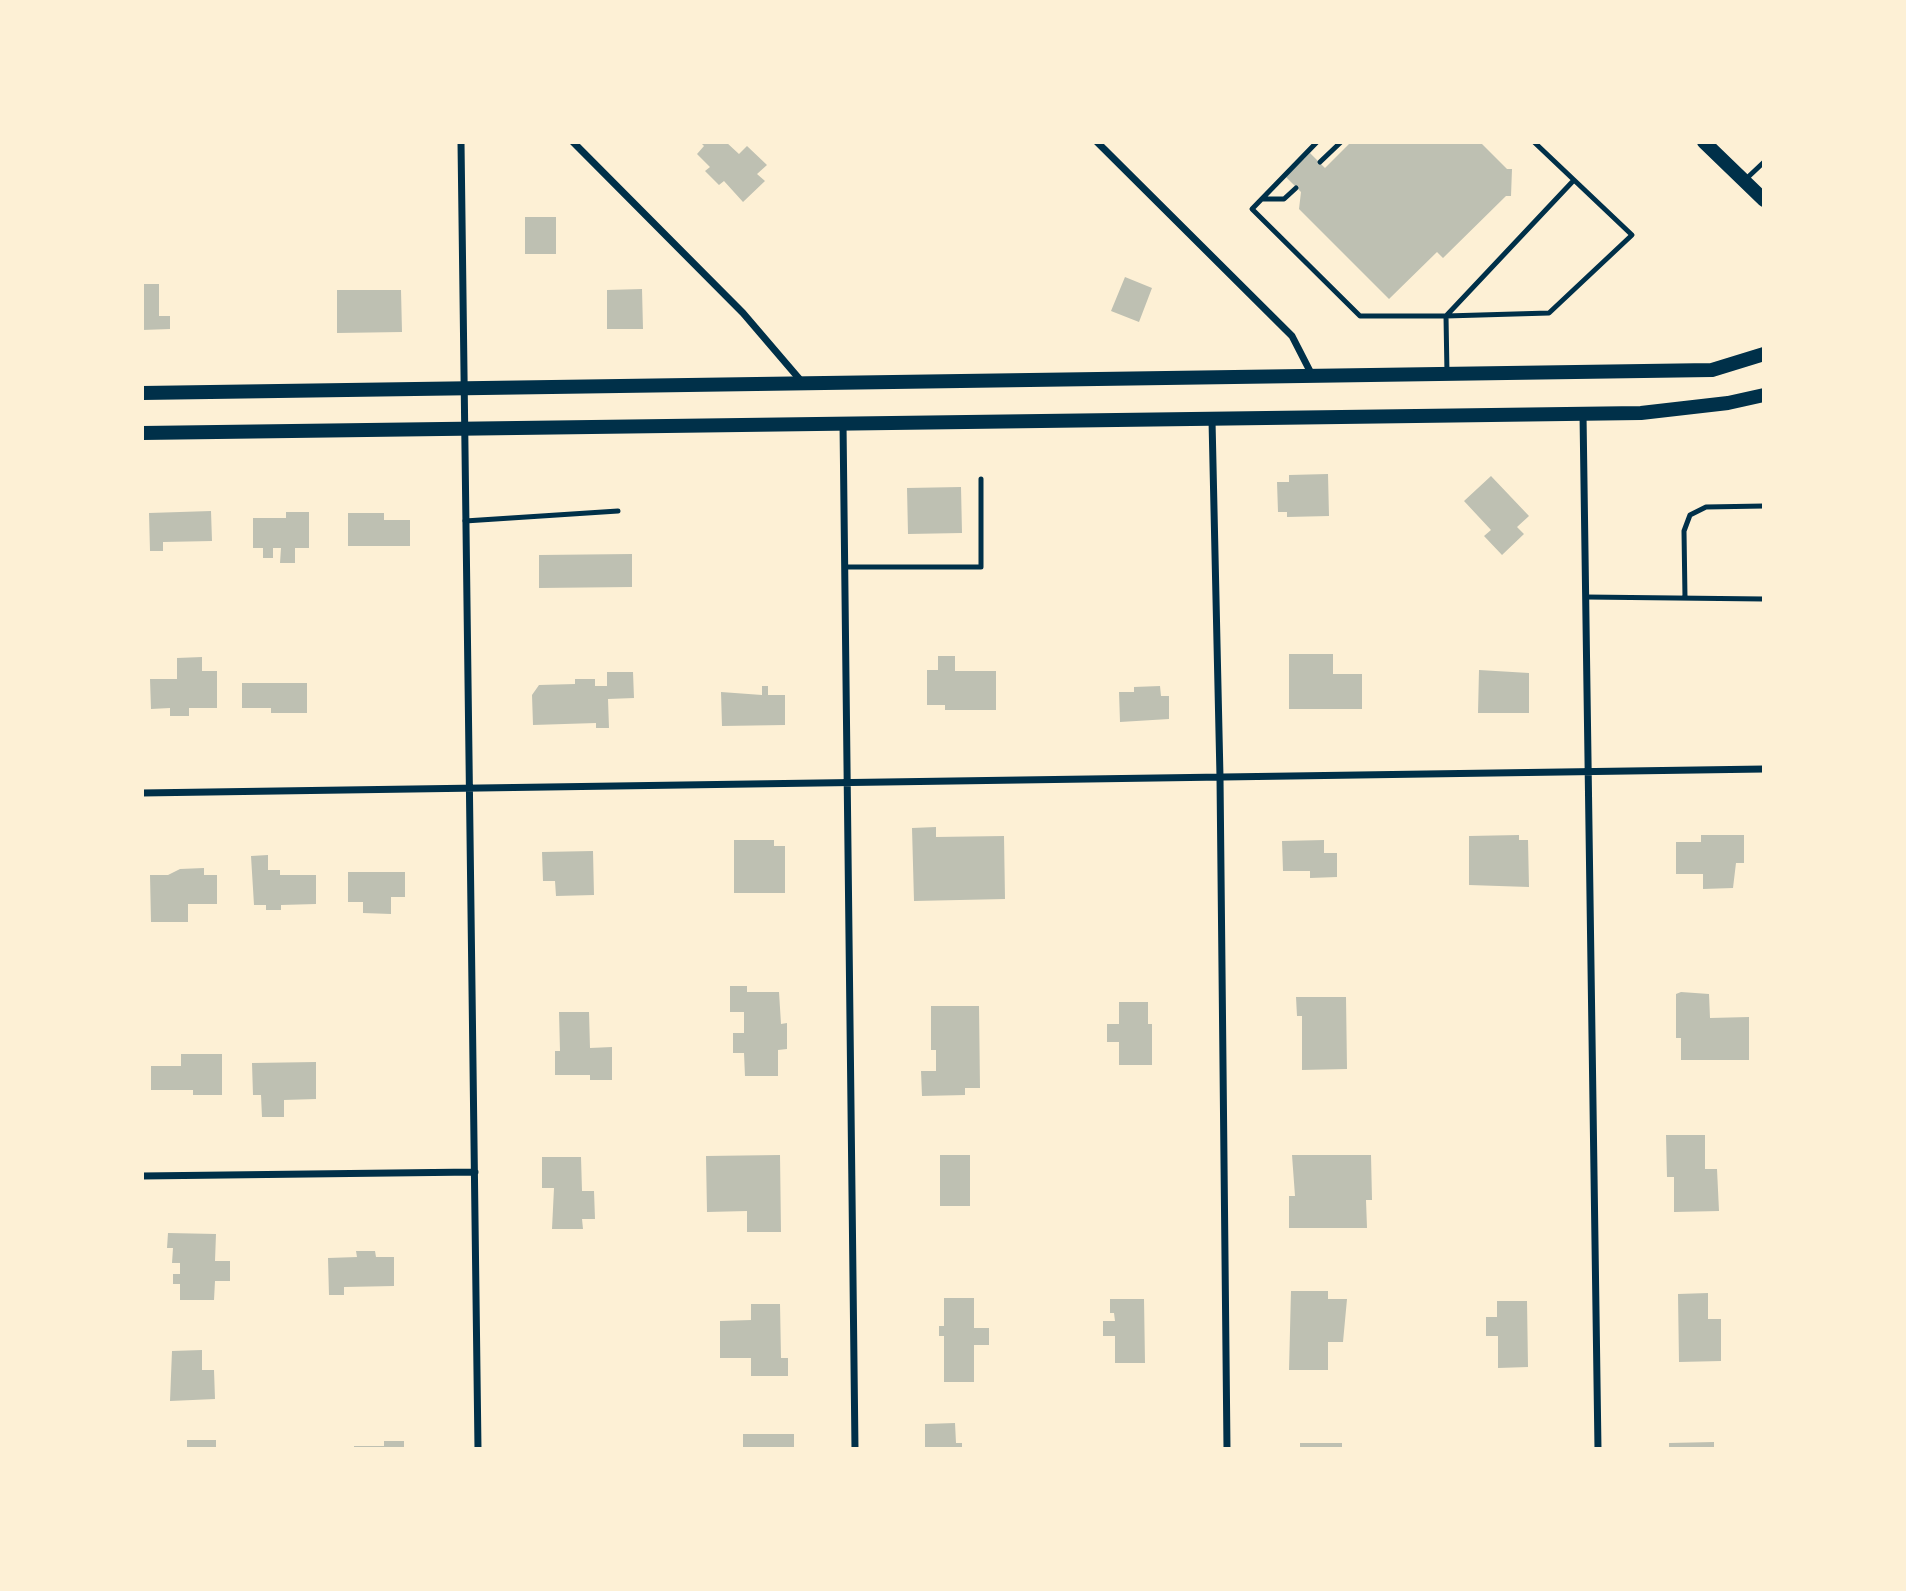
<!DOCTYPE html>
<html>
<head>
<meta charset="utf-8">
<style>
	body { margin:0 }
	#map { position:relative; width:1906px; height:1591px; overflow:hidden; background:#fdf0d5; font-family:Figtree,sans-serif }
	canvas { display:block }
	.frame { position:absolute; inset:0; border:144px solid #fdf0d5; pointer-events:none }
</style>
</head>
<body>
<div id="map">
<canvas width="1906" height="1591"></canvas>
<div class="frame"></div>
</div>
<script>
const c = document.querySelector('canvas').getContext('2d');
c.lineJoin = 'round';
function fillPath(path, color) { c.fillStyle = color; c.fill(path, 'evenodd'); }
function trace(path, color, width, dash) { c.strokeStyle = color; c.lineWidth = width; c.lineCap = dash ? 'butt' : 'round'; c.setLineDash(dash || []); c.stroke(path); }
fillPath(new Path2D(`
	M 700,142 L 726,142 L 739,154 L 747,146 L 767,165 L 757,174 L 765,181 L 743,202 L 724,181 L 719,185 L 705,171 L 710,167 L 697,154 L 704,146 Z
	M 1351,142 L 1480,142 L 1507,169 L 1512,169 L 1511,196 L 1506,196 L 1443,258 L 1437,252 L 1389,299 L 1299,209 L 1301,192 L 1286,177 L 1310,153 L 1325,168 Z
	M 525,217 L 556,217 L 556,254 L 525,254 Z
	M 1125,277 L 1152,288 L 1139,322 L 1111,311 Z
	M 142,284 L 159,284 L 159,316 L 170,316 L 170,329 L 142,330 Z
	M 642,289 L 643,329 L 607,329 L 607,290 Z
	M 337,290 L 401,290 L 402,332 L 337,333 Z
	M 1328,474 L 1329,516 L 1287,517 L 1287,512 L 1278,512 L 1277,482 L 1289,482 L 1289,475 Z
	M 1491,476 L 1529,516 L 1517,527 L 1524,534 L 1502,555 L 1484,536 L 1491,530 L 1464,501 Z
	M 961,487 L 962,533 L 908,534 L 907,488 Z
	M 211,511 L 212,541 L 163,542 L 163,551 L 150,551 L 149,513 Z
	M 286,512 L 309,512 L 309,548 L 295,548 L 295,563 L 280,563 L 281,548 L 273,548 L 273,558 L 263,558 L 263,548 L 253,548 L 253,518 L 286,518 Z
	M 348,513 L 384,513 L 384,520 L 410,520 L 410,546 L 348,546 Z
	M 632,554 L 632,587 L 539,588 L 539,555 Z
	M 1289,654 L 1333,654 L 1333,674 L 1362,674 L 1362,709 L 1289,709 Z
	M 938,656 L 955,656 L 955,671 L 996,671 L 996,710 L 945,710 L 945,705 L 927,705 L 927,670 L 938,670 Z
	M 202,657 L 202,671 L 217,671 L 217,708 L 189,708 L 189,716 L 170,716 L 170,708 L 151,709 L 150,679 L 177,679 L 177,658 Z
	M 1479,670 L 1529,673 L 1529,713 L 1478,713 Z
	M 607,672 L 633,672 L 634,698 L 608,699 L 609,728 L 596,728 L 596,723 L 533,725 L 532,695 L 539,685 L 575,684 L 575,679 L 595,679 L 595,686 L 607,686 Z
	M 242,683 L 307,683 L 307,713 L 271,713 L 271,708 L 242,708 Z
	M 762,686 L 768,686 L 768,695 L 785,695 L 785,725 L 722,726 L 721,692 L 762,695 Z
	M 1160,686 L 1161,696 L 1169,696 L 1169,719 L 1120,722 L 1119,692 L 1134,692 L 1134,687 Z
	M 936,827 L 936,837 L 1004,836 L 1005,899 L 914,901 L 912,828 Z
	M 1519,835 L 1519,840 L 1528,840 L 1529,887 L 1469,885 L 1469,836 Z
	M 1701,835 L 1744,835 L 1744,863 L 1736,863 L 1733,888 L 1703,889 L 1703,874 L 1676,874 L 1676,842 L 1701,842 Z
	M 734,840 L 774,840 L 774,846 L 785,846 L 785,893 L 734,893 Z
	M 1324,840 L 1324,853 L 1337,853 L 1337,877 L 1310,878 L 1310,871 L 1283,871 L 1282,841 Z
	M 593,851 L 594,895 L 556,896 L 555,881 L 543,881 L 542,852 Z
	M 268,855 L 268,870 L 280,870 L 280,875 L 316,875 L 316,904 L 281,905 L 281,910 L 266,910 L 266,905 L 254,905 L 251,856 Z
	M 204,868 L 204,875 L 217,875 L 217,904 L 188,904 L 188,922 L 151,922 L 150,875 L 168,875 L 180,869 Z
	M 348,872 L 405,872 L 405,897 L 391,897 L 391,914 L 363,913 L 363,902 L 348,902 Z
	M 730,986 L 747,986 L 747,992 L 779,992 L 781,1024 L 787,1023 L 787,1049 L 778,1050 L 778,1076 L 745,1076 L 744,1053 L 733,1053 L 733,1033 L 744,1033 L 744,1012 L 730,1012 Z
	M 1681,992 L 1709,994 L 1710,1018 L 1749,1017 L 1749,1060 L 1681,1060 L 1681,1038 L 1676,1038 L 1676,994 Z
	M 1296,997 L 1346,997 L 1347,1069 L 1302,1070 L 1302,1016 L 1297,1016 Z
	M 1119,1002 L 1148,1002 L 1148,1024 L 1152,1024 L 1152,1065 L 1119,1065 L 1119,1042 L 1107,1042 L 1107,1024 L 1119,1024 Z
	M 931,1006 L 979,1006 L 980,1088 L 965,1088 L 965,1095 L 922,1096 L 921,1071 L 936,1071 L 936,1050 L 931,1050 Z
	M 559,1012 L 589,1012 L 590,1048 L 612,1047 L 612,1080 L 590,1080 L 590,1075 L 555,1075 L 555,1051 L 560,1051 Z
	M 181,1054 L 222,1054 L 222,1095 L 193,1095 L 193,1090 L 151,1090 L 151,1066 L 181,1066 Z
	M 316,1062 L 316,1099 L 284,1100 L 284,1117 L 262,1117 L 261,1095 L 253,1095 L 252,1063 Z
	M 1666,1135 L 1705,1135 L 1705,1169 L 1717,1169 L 1719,1211 L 1674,1212 L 1674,1177 L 1667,1177 Z
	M 780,1155 L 781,1232 L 747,1232 L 747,1211 L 707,1212 L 706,1156 Z
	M 940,1155 L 970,1155 L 970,1206 L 940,1206 Z
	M 1292,1155 L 1371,1155 L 1372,1200 L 1366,1200 L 1367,1228 L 1289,1228 L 1289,1196 L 1295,1196 Z
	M 542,1157 L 581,1157 L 582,1191 L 594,1191 L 595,1219 L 582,1219 L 583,1229 L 552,1229 L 554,1188 L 542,1188 Z
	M 168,1233 L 216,1234 L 215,1261 L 230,1261 L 230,1281 L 215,1281 L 214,1300 L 180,1300 L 180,1284 L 173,1284 L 173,1274 L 180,1274 L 180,1263 L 172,1263 L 173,1248 L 167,1248 Z
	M 356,1251 L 375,1251 L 376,1257 L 394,1257 L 394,1286 L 344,1287 L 344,1295 L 329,1295 L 328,1258 L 357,1257 Z
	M 1291,1291 L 1328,1291 L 1328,1299 L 1347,1299 L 1343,1342 L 1328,1342 L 1328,1370 L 1289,1370 Z
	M 1708,1293 L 1708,1319 L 1721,1319 L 1721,1361 L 1679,1362 L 1678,1294 Z
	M 944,1298 L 974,1298 L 974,1328 L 989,1328 L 989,1345 L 974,1345 L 974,1382 L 944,1382 L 944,1336 L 939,1336 L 939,1326 L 944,1326 Z
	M 1110,1299 L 1144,1299 L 1145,1363 L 1115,1363 L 1115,1336 L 1103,1336 L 1103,1321 L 1115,1321 L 1114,1313 L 1110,1313 Z
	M 1497,1301 L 1527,1301 L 1528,1367 L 1498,1368 L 1498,1336 L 1486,1336 L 1486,1317 L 1497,1317 Z
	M 751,1304 L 780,1304 L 781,1358 L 788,1358 L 788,1376 L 751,1376 L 751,1358 L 720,1358 L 720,1321 L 751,1320 Z
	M 202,1350 L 202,1370 L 214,1370 L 215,1399 L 170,1401 L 172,1351 Z
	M 955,1423 L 956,1443 L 962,1443 L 962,1449 L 925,1449 L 925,1424 Z
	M 743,1434 L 794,1434 L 794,1449 L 743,1449 Z
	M 187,1440 L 216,1440 L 216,1449 L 187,1449 Z
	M 384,1441 L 404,1441 L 404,1449 L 354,1449 L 354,1446 L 384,1446 Z
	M 1714,1442 L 1714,1449 L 1669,1449 L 1669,1443 Z
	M 1300,1443 L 1342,1443 L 1342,1449 L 1300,1449 Z`), '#bec0b2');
trace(new Path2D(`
	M 1317,142 L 1252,209 L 1360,316 L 1446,316 L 1574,180
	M 1320,162 L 1341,142
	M 1746,179 L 1764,162
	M 1262,199 L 1284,199 L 1296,188
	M 1447,374 L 1446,316 L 1549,313 L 1632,235 L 1534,142
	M 465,521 L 618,511
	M 845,567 L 981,567 L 981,479
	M 1586,597 L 1764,599
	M 1685,598 L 1684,531 L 1690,515 L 1706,507 L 1764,506`), '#003049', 5);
trace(new Path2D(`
	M 461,142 L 478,1449
	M 573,142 L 743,313 L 802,382
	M 1097,142 L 1292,336 L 1313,377
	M 1583,414 L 1598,1449
	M 1212,420 L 1220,777 L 1227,1449
	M 843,423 L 855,1449
	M 142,793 L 1764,769
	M 142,1176 L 475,1172`), '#003049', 7);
trace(new Path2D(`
	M 1704,142 L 1764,200
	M 142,393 L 1712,370 L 1764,354
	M 142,433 L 1641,413 L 1728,403 L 1764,395`), '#003049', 14);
</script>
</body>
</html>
